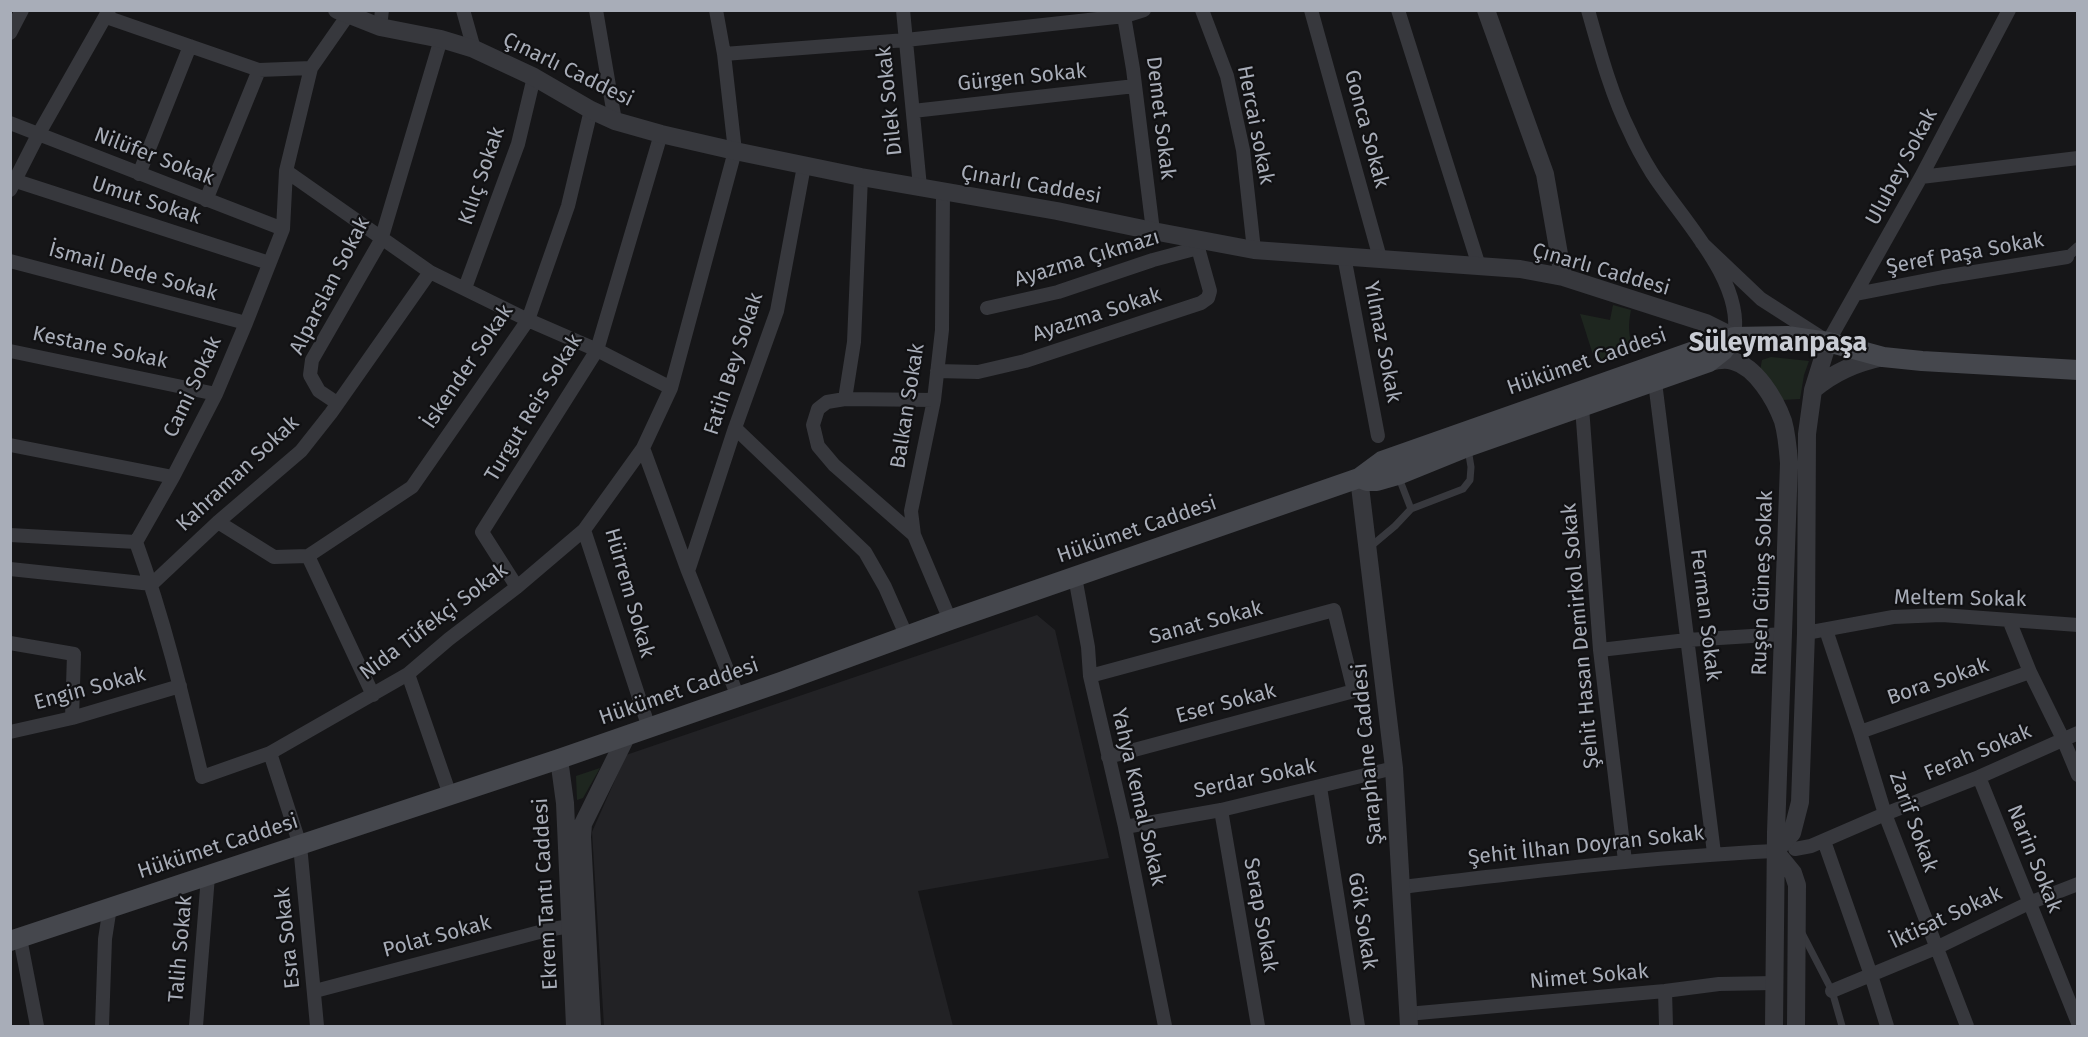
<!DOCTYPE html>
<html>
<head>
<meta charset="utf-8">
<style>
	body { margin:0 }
	#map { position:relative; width:2088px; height:1037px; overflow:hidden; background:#161618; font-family:"Fira Sans",sans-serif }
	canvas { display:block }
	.frame { position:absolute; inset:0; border:12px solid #a8adb8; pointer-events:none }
</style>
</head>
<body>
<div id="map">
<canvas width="2088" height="1037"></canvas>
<div class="frame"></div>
</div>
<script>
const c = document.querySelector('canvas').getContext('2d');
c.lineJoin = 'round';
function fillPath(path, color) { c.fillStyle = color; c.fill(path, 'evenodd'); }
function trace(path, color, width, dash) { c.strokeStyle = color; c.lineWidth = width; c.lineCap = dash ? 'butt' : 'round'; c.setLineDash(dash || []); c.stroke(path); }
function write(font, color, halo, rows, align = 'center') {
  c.font = font + ' "Fira Sans",sans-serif'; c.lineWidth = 4.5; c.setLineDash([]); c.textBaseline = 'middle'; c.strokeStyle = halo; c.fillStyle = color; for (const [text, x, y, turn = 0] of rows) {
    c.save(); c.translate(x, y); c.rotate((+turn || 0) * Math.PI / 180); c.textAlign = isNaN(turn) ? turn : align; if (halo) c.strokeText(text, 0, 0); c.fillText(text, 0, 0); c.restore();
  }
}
fillPath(new Path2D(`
	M 1037,615 L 1055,630 L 1109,858 L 918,891 L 953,1026 L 604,1026 L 592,832 L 626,755 Z`), '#222225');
fillPath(new Path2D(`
	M 1613,305 L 1631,310 C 1628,325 1628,336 1634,349 L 1595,361 L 1580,314 L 1610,320 Z
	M 1771,357 L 1809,361 L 1804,375 L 1800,399 L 1782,400 L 1760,371 L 1762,360 Z
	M 600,768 L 583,798 L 577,800 L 576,776 Z`), '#1e261f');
trace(new Path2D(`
	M 1399,478 L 1411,509
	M 1370,547 L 1395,526 L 1411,509 L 1463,489 L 1470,480 L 1471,467 L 1468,449
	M 1802,933 L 1832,991 L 1842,1026`), '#37383d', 7);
trace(new Path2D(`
	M 2067,257 L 2078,247`), '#37383d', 10);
trace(new Path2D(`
	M 463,10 L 474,49
	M 596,10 L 615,121
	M 903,10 L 920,187
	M 1123,10 L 1133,69 L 1153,231
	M 1202,10 L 1227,76 L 1243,150 L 1254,250
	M 1311,10 L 1380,258
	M 1398,10 L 1479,266
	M 1588,10 C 1599,49 1612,97 1630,132 C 1636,146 1644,160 1652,173 C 1680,217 1745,281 1734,337
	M 348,15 L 311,68 L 286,171 L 283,229 L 246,323 L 216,394 L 173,477 L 136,542 C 164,619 183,698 202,777 L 270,753 L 408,674 L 449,639 L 517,587 L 584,530
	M 106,17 L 259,70 L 311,68
	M 380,27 L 382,10
	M 10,33 L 22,10
	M 724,54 L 906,40 L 1125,16 L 1144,10
	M 913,111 L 1135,86
	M 10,123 L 283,229
	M 286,171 L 430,272 L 528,320 L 597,350 L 671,388
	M 139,174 L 190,46
	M 1921,177 L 2078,158
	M 10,179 L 269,263
	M 10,190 L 38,135 L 109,10
	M 943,192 L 942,330 L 934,400 L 911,511 L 914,535 L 950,620
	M 206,200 L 259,70
	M 1702,243 L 1761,299 L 1828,342 L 1921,177 L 2009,10
	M 1344,256 L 1378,436
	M 10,261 L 246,323
	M 465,288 L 518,144 L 534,77
	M 1856,294 L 1943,277 L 2067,257
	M 987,308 L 1058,292 L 1153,260 L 1198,248
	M 10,351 L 216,394
	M 937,371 L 978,372 L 1025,361 L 1201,303 L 1208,298 L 1210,291 L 1198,248 L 1203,241
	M 1655,382 L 1714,853
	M 845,399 L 854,342 L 861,177
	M 337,403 L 319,391 L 310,375 L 312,360 L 381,240 L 441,39
	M 1582,407 L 1600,650 L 1625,861
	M 735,428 L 865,552 L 885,587 L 907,637
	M 10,445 L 173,477
	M 643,448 L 688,571 L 738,697
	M 218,522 L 274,557 L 308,556
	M 10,535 L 136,542
	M 914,535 L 834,465 L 818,446 L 813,425 L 818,409 L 827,402 L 845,399 L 934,400
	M 308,556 L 412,487 L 528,320 L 568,206 L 591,110
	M 308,556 L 373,695
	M 10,569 L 152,584 L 218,522 L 301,451 L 331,413 L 430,272
	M 688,571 L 735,428 L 777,311 L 804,166
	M 1075,577 L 1088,647 L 1090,676 L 1125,827 L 1165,1026
	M 517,587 L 482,532 L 597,350 L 661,134
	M 2009,620 L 2030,672 L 2063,739 L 2078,775
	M 1826,630 L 1860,732 L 1885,814 L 1967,1026
	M 1806,633 L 1893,617 L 1942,615 L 2078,625
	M 10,643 L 74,654 L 72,718
	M 1600,650 L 1687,640 L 1784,634
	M 408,674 L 450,795
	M 1090,676 L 1334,610 L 1354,691 L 1108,757
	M 649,728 L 584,530 L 643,448 L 671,388 L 735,151 L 724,54 L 716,10
	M 10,732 L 72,718 L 180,686
	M 1860,732 L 2030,672
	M 270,753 L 300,845 L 317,1026
	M 1979,777 L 2078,1023
	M 1320,787 L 1358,1026
	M 1221,810 L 1258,1026
	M 1125,827 L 1221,810 L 1394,768
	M 1824,841 L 1871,975 L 1887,1026
	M 1795,849 L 1811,846 L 1885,814 L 1979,777 L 2078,733
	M 1402,887 C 1526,872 1650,857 1775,851
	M 20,938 L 37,1026
	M 315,991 L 547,930 L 570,926
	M 1665,991 L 1666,1026
	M 1832,991 L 1938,947 L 2029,903 L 2078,884
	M 1407,1014 L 1665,991 L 1719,984 L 1774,983
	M 102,1026 L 105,939 L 110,907
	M 196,1026 L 208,876`), '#37383d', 14);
trace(new Path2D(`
	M 337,10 L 380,27 L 441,39 L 474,49 L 534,77 L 591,110 L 615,121 L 661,134 L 735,151 L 861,177 L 1057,211 L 1153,231 L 1254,250 L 1520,269 L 1563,277 L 1706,323 L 1734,337
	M 1486,10 L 1545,174 L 1563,277
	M 1709,362 C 1717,360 1725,358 1733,361 C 1756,367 1775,399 1783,421 C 1787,435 1788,449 1789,463 L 1776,832 L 1774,1026
	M 1813,390 C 1834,372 1856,363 1883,357
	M 1359,478 L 1394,768 L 1409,1026
	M 559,759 L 565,803 L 575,1026
	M 592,1026 L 582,837 L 583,824 L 627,735
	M 1796,1026 L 1797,885 L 1793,873 L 1775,851 L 1792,833 L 1800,802 L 1806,633 L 1807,434 L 1813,390 L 1828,342`), '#37383d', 18);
trace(new Path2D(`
	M 1359,478 L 1367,481 L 1377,481 L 1398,475 L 1467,447 L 1709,362 L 1723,351 L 1733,338
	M 10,941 L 559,759 L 781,682 L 950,620 L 1359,478 L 1382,461 L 1734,337 L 1787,336 L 1828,342 L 1883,357 L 1922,361 L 2078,370`), '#45474d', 20);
write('21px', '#a8adb8', '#111113', [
	["Çınarlı Caddesi",568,70,26],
	["Gürgen Sokak",1022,78,-6],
	["Dilek Sokak",890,101,-96],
	["Demet Sokak",1160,118,83],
	["Hercai sokak",1255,125,79],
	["Gonca Sokak",1366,129,75],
	["Nilüfer Sokak",154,157,21],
	["Ulubey Sokak",1902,167,-62],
	["Kılıç Sokak",482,176,-71],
	["Çınarlı Caddesi",1031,185,10],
	["Umut Sokak",146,201,18],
	["Şeref Paşa Sokak",1965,254,-10],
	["Ayazma Çıkmazı",1087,259,-17],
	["Çınarlı Caddesi",1601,270,16],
	["İsmail Dede Sokak",133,272,15],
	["Alparslan Sokak",330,286,-63],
	["Ayazma Sokak",1097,315,-18],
	["Yılmaz Sokak",1382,342,79],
	["Kestane Sokak",100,348,12],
	["Hükümet Caddesi",1587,362,-19],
	["Fatih Bey Sokak",734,364,-72],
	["İskender Sokak",468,367,-56],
	["Cami Sokak",193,387,-65],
	["Balkan Sokak",908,406,-81],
	["Turgut Reis Sokak",534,408,-59],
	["Kahraman Sokak",238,474,-43],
	["Hükümet Caddesi",1137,530,-19],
	["Ruşen Güneş Sokak",1763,583,-88],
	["Hürrem Sokak",629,593,74],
	["Meltem Sokak",1960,599,1],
	["Ferman Sokak",1705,615,83],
	["Nida Tüfekçi Sokak",434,622,-37],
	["Sanat Sokak",1206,623,-15],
	["Şehit Hasan Demirkol Sokak",1581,636,-95],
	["Bora Sokak",1938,682,-19],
	["Engin Sokak",90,689,-15],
	["Hükümet Caddesi",679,692,-19],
	["Eser Sokak",1226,704,-15],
	["Ferah Sokak",1978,753,-23],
	["Şaraphane Caddesi",1368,754,-95],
	["Serdar Sokak",1255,779,-12],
	["Yahya Kemal Sokak",1138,797,77],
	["Zarif Sokak",1913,822,70],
	["Şehit İlhan Doyran Sokak",1586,846,-6],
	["Hükümet Caddesi",218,847,-18],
	["Narin Sokak",2034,859,68],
	["Ekrem Tantı Caddesi",546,894,-93],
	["Serap Sokak",1260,915,80],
	["İktisat Sokak",1946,918,-25],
	["Gök Sokak",1362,921,81],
	["Polat Sokak",437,937,-15],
	["Esra Sokak",288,938,-96],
	["Talih Sokak",181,949,-85],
	["Nimet Sokak",1589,977,-5]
]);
write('bold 27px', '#c9ccd4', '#111113', [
	["Süleymanpaşa",1778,343]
]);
</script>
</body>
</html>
